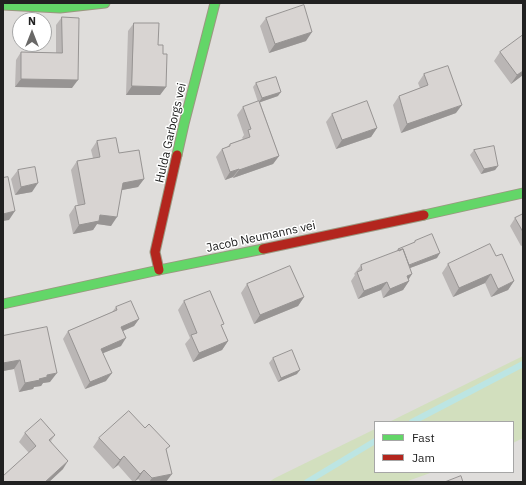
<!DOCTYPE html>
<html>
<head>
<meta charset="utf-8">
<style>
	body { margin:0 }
	#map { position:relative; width:526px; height:485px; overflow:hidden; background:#f0edea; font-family:"IBM Plex Sans",sans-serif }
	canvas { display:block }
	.frame { position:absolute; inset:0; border:4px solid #212121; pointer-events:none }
	.legend { position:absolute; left:374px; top:421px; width:140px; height:52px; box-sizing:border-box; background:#fff; border:1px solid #a6a6a6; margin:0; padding:5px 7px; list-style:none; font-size:12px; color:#212121 }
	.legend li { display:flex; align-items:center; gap:8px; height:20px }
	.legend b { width:20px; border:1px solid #a6a6a6 }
	.north { position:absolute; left:12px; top:12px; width:40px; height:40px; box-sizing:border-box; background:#fff; border:1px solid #a6a6a6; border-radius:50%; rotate:0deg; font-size:11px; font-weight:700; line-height:16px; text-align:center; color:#212121 }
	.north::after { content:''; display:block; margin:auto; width:14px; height:18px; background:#696867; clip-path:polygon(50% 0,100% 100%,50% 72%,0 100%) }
</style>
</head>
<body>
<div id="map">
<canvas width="526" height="485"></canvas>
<div class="frame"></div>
<ul class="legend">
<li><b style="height:5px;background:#63d668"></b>Fast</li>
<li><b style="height:5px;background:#b3261e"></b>Jam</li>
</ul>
<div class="north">N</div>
</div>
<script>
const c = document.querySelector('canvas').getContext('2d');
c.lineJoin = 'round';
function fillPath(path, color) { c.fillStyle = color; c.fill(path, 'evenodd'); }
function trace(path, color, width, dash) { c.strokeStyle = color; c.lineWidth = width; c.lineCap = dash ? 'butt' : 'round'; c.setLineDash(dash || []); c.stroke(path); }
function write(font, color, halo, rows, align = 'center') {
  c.font = font + ' "IBM Plex Sans",sans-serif'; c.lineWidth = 3; c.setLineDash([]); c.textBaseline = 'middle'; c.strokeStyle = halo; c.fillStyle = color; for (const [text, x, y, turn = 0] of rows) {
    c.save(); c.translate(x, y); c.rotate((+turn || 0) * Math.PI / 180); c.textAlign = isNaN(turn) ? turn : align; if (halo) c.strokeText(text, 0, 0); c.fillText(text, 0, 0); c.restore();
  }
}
fillPath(new Path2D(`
	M 3,3 L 523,3 L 523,482 L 3,482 ZM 20,20 L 44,20 L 44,44 L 20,44 ZM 375,422 L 513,422 L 513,472 L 375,472 Z`), '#dfdddb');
fillPath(new Path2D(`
	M 523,356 L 523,438 L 513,443 L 513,422 L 389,422 Z
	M 375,429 L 375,472 L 433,472 L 405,482 L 269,482 L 275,478 Z`), '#d2dfbe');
trace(new Path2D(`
	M 412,422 L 523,364
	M 307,482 L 375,441`), '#bce5e3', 6);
const fast = new Path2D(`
	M 3,5 L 60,8 L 105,3
	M 177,155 L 184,124 L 215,3
	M 424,215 L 523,193
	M 3,304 L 159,270 L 263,249`);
const jam = new Path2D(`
	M 263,249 L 424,215
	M 159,270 L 155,252 L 177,155`);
trace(fast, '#9b9780', 11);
trace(jam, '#9b9780', 11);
trace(fast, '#63d668', 9);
trace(jam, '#b3261e', 9);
fillPath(new Path2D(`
	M 62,17 L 72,88 L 15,87 L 16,60 L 21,52 L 56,53 L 56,25 Z
	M 266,18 L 306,41 L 269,53 L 260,26 Z
	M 134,23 L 158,45 L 163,54 L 166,87 L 160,95 L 126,95 L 128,31 Z
	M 500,52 L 523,75 L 511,84 L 494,61 Z
	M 424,74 L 456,113 L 401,133 L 393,105 L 399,96 L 420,88 L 418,83 Z
	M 256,83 L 278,96 L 260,102 L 279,156 L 273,164 L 233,178 L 233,177 L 225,180 L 216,157 L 222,149 L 227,147 L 230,144 L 243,139 L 242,138 L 244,135 L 237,115 L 243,107 L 258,102 L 253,87 Z
	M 332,114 L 377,128 L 371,137 L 336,149 L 326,122 Z
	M 97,141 L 119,153 L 144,179 L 138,187 L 122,190 L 111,226 L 97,224 L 93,230 L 73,234 L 69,215 L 75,206 L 78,206 L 71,170 L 77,161 L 93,158 L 91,150 Z
	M 474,150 L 498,166 L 495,170 L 481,174 L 470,155 Z
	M 18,170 L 32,192 L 15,195 L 11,179 Z
	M 523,214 L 523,245 L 521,246 L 510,226 L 515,218 Z
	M 415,241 L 437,258 L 410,268 L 408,280 L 409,281 L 403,290 L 383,298 L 381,290 L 358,299 L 351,281 L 355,275 L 354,274 L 361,265 L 396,252 L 398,249 L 414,243 Z
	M 496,256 L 514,281 L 508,290 L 491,297 L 485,283 L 453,297 L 442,273 L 448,264 Z
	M 247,284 L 304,297 L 298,306 L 254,324 L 241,293 Z
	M 184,301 L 222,327 L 228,341 L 222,350 L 193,362 L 185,344 L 190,338 L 178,310 Z
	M 116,307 L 139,319 L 134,326 L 123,331 L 121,346 L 103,353 L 106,381 L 85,389 L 63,339 L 68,331 L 112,312 Z
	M 3,336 L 50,382 L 43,383 L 41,386 L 34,387 L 33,389 L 19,392 L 14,369 L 3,371 Z
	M 273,358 L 297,374 L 278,382 L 269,363 Z
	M 145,428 L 167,451 L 166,482 L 141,482 L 138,479 L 133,482 L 118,465 L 113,469 L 93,447 L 99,438 Z
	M 25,433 L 55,435 L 51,441 L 63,469 L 49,482 L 3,482 L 29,453 L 19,442 Z`), '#bab6b5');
fillPath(new Path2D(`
	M 312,32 L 306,41 L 269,53 L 275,44 Z
	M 523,71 L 523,75 L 511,84 L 517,75 Z
	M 21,79 L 78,80 L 72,88 L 15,87 Z
	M 132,86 L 166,87 L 160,95 L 126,95 Z
	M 281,92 L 278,96 L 258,103 L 262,98 Z
	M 462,105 L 456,113 L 401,133 L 407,124 Z
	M 377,128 L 371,137 L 336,149 L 342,140 Z
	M 279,156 L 273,164 L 233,178 L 239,170 Z
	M 498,166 L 495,170 L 481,174 L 484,169 Z
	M 239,169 L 233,177 L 225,180 L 230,172 Z
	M 144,179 L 138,187 L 117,191 L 123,183 Z
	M 38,183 L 32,192 L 15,195 L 21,187 Z
	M 15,211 L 9,220 L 3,221 L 3,214 Z
	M 100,215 L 117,217 L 111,226 L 97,224 L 93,230 L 73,234 L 79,225 Z
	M 440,253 L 437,258 L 402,271 L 405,267 Z
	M 412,274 L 407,282 L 409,281 L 403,290 L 383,298 L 390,289 L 407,276 Z
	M 491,274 L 485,283 L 453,297 L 459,288 Z
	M 514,281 L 508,290 L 491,297 L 498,289 Z
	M 387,282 L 381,290 L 358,299 L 364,291 Z
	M 304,297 L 298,306 L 254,324 L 260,315 Z
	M 139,319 L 134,326 L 116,334 L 121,327 Z
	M 126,338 L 121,346 L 96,356 L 101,349 Z
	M 228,341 L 222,350 L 193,362 L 199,353 Z
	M 20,360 L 14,369 L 3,371 L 3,363 Z
	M 300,370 L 297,374 L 278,382 L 281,378 Z
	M 57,373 L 50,382 L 43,383 L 41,386 L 34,387 L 33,389 L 19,392 L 25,383 L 39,379 L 47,375 Z
	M 112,373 L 106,381 L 85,389 L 90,382 Z
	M 124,456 L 118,465 L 113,469 L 120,460 Z
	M 68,461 L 63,469 L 49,482 L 45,482 Z
	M 144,470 L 138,479 L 134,482 L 140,474 Z
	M 172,474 L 166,482 L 149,482 L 152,478 Z`), '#979493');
const building = new Path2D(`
	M 304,5 L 312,32 L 275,44 L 266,18 Z
	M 62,17 L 79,18 L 78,80 L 21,79 L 21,52 L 62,53 Z
	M 134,23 L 159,23 L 158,45 L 163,45 L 163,54 L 167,54 L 166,87 L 132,86 Z
	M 523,35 L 523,71 L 517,75 L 500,52 Z
	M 448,66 L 462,105 L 407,124 L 399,96 L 428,85 L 424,74 Z
	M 276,77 L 281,92 L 262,98 L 256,83 Z
	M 259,101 L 279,156 L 239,170 L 239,169 L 230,172 L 222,149 L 230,146 L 230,144 L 250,137 L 248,130 L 251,129 L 243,107 Z
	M 367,101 L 377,128 L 342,140 L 332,114 Z
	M 116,138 L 119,153 L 139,150 L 144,179 L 123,183 L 117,217 L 100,215 L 99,221 L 79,225 L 75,206 L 85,204 L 77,161 L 100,157 L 97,141 Z
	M 494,146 L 498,166 L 484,169 L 474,150 Z
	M 35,167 L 38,183 L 21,187 L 18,170 Z
	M 8,177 L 15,211 L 3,214 L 3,178 Z
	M 523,214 L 523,232 L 515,218 Z
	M 432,234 L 440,253 L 409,265 L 403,249 L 399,251 L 398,249 L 415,242 L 415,241 Z
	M 490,244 L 496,256 L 502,254 L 514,281 L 498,289 L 491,274 L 459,288 L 448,264 Z
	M 403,249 L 412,274 L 407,276 L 409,281 L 390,289 L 387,282 L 364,291 L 357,272 L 362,270 L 361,265 Z
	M 290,266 L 304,297 L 260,315 L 247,284 Z
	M 210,291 L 224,324 L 221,325 L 228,341 L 199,353 L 191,335 L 197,333 L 184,301 Z
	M 131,301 L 139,319 L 121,327 L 126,338 L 101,349 L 112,373 L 90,382 L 68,331 L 117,310 L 116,307 Z
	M 47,327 L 57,373 L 47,375 L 47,377 L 39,379 L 40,380 L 25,383 L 20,360 L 3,363 L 3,336 Z
	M 292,350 L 300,370 L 281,378 L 273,358 Z
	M 129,411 L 145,428 L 149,424 L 170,446 L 166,449 L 172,474 L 152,478 L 144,470 L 140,474 L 124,456 L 120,460 L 99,438 Z
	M 41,419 L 55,435 L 49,440 L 68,461 L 45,482 L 41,482 L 40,481 L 40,482 L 3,482 L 3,476 L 36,446 L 25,433 Z
	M 461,476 L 463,482 L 445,482 Z`);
fillPath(building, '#d8d4d2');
trace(building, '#979493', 1);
write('12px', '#212121', '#fff', [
	["Hulda Garborgs vei",171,133,-77],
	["Jacob Neumanns vei",261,237,-12]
]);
</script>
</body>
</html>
